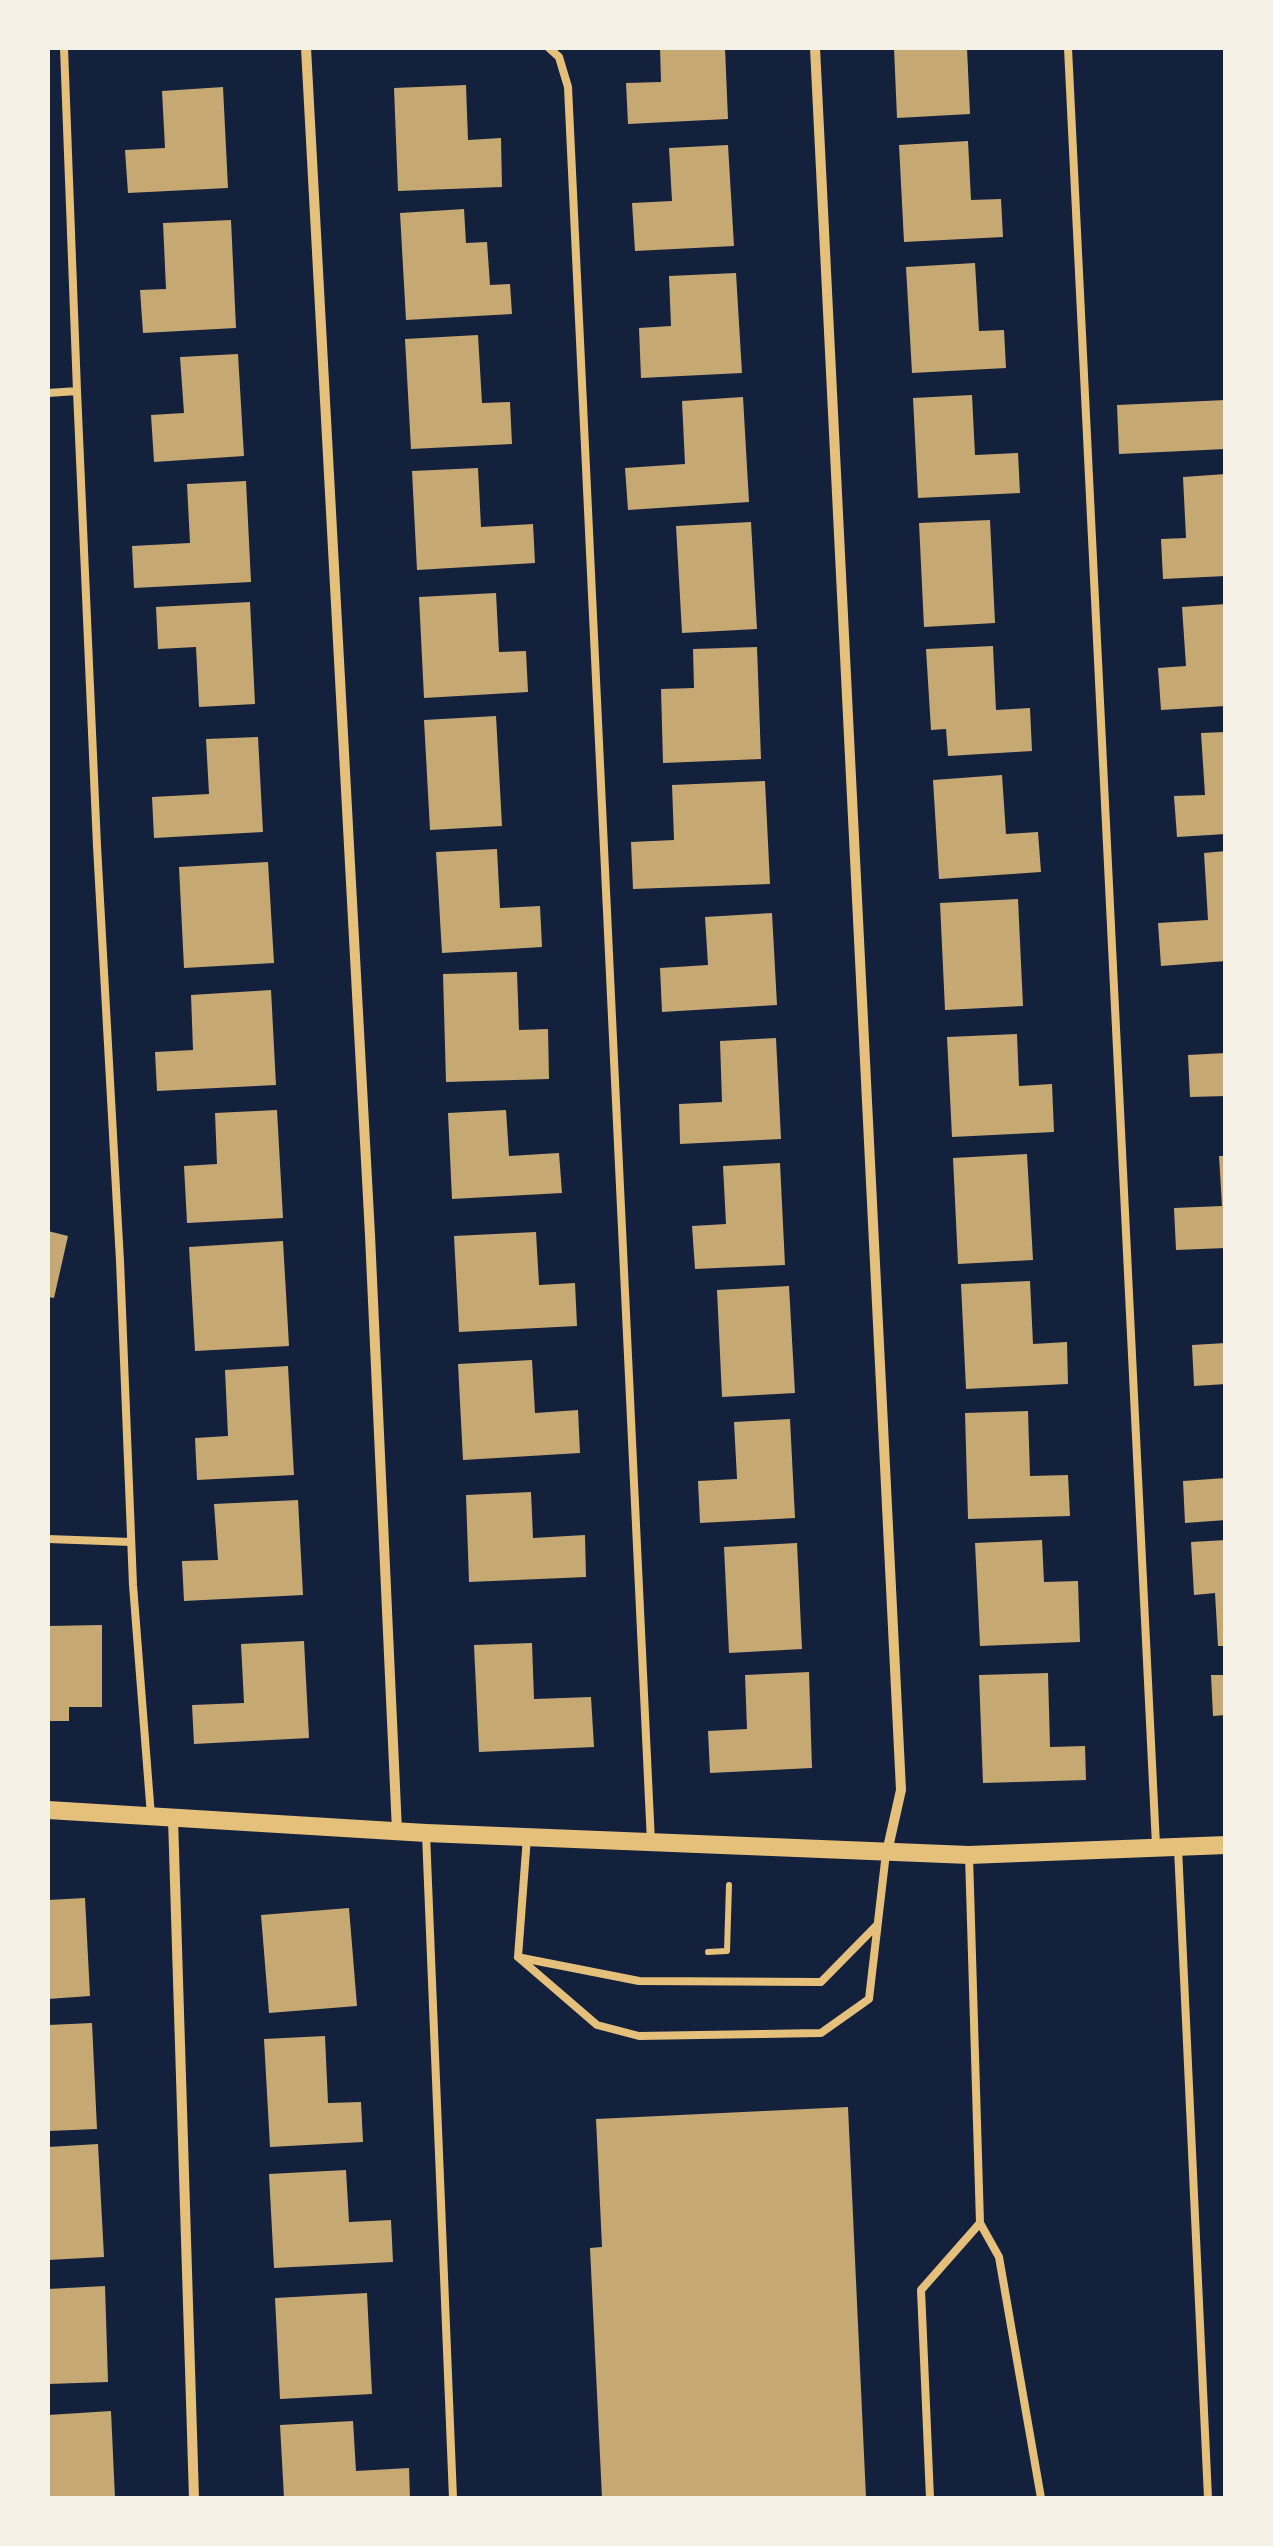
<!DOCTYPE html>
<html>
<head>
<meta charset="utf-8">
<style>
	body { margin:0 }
	#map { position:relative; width:1273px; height:2546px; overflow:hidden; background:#14213d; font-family:Rubik,sans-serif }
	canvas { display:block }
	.frame { position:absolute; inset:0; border:50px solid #f6f1e7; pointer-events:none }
</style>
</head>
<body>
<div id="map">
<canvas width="1273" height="2546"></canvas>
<div class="frame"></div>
</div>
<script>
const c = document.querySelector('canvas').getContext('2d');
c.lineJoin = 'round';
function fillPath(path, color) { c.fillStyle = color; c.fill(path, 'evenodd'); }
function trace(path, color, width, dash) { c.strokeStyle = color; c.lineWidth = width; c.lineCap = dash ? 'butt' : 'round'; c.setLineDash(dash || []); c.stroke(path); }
fillPath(new Path2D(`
	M 660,48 L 725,48 L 728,119 L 628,124 L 626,83 L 661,82 Z
	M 894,48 L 967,48 L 970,114 L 897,118 Z
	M 466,85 L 468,140 L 501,138 L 502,187 L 398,191 L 394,88 Z
	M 223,87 L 228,188 L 128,193 L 125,150 L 165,148 L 162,91 Z
	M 968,141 L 971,200 L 1001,199 L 1003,237 L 904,242 L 899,145 Z
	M 728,145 L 734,246 L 635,251 L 632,203 L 672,201 L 669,148 Z
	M 464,209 L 466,243 L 487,242 L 490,285 L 510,284 L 512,314 L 406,320 L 400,213 Z
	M 231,220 L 236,328 L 143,333 L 140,290 L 166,289 L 163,223 Z
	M 975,263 L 979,331 L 1004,330 L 1006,368 L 912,373 L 906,267 Z
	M 736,273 L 742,373 L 641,378 L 639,328 L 671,326 L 669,276 Z
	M 478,335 L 482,403 L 510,402 L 512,444 L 411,449 L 405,339 Z
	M 238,354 L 244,456 L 154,462 L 151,415 L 184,413 L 180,357 Z
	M 972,395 L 975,455 L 1018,453 L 1020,493 L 918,498 L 913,398 Z
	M 743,397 L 749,502 L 628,510 L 625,468 L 685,464 L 682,401 Z
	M 1226,400 L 1226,449 L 1119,454 L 1117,405 Z
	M 478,468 L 481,527 L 533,524 L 535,563 L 417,570 L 412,471 Z
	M 1226,474 L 1226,576 L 1163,579 L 1161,539 L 1186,538 L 1183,477 Z
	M 246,481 L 251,582 L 134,588 L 132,546 L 190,543 L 187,484 Z
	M 990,520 L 995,623 L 924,627 L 919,523 Z
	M 751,522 L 757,629 L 682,633 L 676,526 Z
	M 496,593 L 499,652 L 526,651 L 528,692 L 424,698 L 419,597 Z
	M 250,602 L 255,704 L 199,707 L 196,647 L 158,649 L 156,607 Z
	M 1226,604 L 1226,706 L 1161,710 L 1158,668 L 1186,666 L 1182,607 Z
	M 993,646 L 996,710 L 1030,708 L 1032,751 L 948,756 L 946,729 L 931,730 L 926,649 Z
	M 757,647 L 761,759 L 663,763 L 661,689 L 694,688 L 693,649 Z
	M 496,716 L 502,826 L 430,830 L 424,720 Z
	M 1226,732 L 1226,834 L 1177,837 L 1174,796 L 1205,795 L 1201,733 Z
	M 258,737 L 263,832 L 154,838 L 152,797 L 209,794 L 206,739 Z
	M 1002,775 L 1006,834 L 1038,832 L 1041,872 L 939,879 L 933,780 Z
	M 765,781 L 770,884 L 633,889 L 631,842 L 674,840 L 672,785 Z
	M 497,849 L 500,908 L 540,906 L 542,947 L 442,953 L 436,852 Z
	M 1226,851 L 1226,961 L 1161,966 L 1158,923 L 1208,920 L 1204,853 Z
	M 268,862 L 274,963 L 184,968 L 179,867 Z
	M 1018,899 L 1023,1006 L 945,1010 L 940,903 Z
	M 772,913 L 777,1005 L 662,1012 L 660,968 L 708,965 L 705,917 Z
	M 517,972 L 519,1030 L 548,1029 L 549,1079 L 446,1082 L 443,974 Z
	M 271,990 L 276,1085 L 157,1091 L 155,1052 L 193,1050 L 191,995 Z
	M 1017,1034 L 1019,1086 L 1052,1084 L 1054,1132 L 952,1137 L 947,1037 Z
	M 776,1038 L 781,1139 L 680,1144 L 679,1104 L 722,1102 L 720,1041 Z
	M 1226,1053 L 1226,1096 L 1190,1097 L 1188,1055 Z
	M 277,1110 L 283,1218 L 187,1223 L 184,1166 L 217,1164 L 215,1113 Z
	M 506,1110 L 509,1156 L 559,1153 L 562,1193 L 452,1199 L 448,1113 Z
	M 1027,1154 L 1033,1260 L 958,1264 L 953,1158 Z
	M 1219,1156 L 1226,1156 L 1226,1248 L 1176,1250 L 1174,1208 L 1222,1206 Z
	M 780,1163 L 785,1265 L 695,1269 L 692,1226 L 726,1224 L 723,1166 Z
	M 48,1231 L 68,1236 L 54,1298 L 48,1297 Z
	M 536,1232 L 539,1285 L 575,1283 L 577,1326 L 459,1332 L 454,1236 Z
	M 283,1241 L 289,1346 L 195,1351 L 189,1247 Z
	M 1030,1281 L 1033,1344 L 1067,1342 L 1068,1384 L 966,1389 L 961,1284 Z
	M 789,1286 L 795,1393 L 722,1397 L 717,1290 Z
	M 1226,1343 L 1226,1384 L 1194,1386 L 1192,1345 Z
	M 532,1360 L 535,1413 L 578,1410 L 580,1453 L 463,1460 L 458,1364 Z
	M 288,1366 L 294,1475 L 197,1480 L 195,1438 L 228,1436 L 225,1370 Z
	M 1028,1411 L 1030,1476 L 1068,1475 L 1070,1516 L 968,1519 L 965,1413 Z
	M 790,1419 L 795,1518 L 700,1523 L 698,1481 L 737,1479 L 734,1422 Z
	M 1226,1478 L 1226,1520 L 1185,1523 L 1183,1481 Z
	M 531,1492 L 533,1538 L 585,1535 L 586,1577 L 469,1582 L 466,1495 Z
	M 298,1500 L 303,1595 L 184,1601 L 182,1561 L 218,1560 L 214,1504 Z
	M 1042,1540 L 1044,1582 L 1078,1581 L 1080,1642 L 980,1646 L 975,1543 Z
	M 1226,1540 L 1226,1646 L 1218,1646 L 1215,1593 L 1194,1595 L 1191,1542 Z
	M 797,1543 L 802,1649 L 729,1653 L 724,1547 Z
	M 102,1625 L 102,1707 L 69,1707 L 69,1721 L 48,1721 L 48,1626 Z
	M 304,1641 L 309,1738 L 194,1744 L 192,1705 L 244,1703 L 241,1644 Z
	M 532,1643 L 534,1699 L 591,1697 L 594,1747 L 479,1752 L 474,1645 Z
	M 809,1672 L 812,1768 L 710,1773 L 708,1731 L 747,1729 L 745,1675 Z
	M 1048,1673 L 1050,1747 L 1085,1746 L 1086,1780 L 983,1783 L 979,1675 Z
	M 1211,1675 L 1226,1675 L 1226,1715 L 1213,1716 Z
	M 85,1898 L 90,1996 L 48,1999 L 48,1900 Z
	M 349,1908 L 357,2006 L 269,2013 L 261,1915 Z
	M 92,2023 L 97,2129 L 48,2131 L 48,2025 Z
	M 325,2036 L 328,2103 L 361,2102 L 363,2142 L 270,2147 L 264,2039 Z
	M 848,2107 L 866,2498 L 602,2498 L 590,2248 L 602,2247 L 596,2119 Z
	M 98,2144 L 104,2257 L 48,2260 L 48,2147 Z
	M 346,2170 L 349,2222 L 391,2220 L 393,2262 L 274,2268 L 269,2174 Z
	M 105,2286 L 108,2382 L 48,2384 L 48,2289 Z
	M 367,2293 L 372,2394 L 280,2399 L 275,2298 Z
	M 111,2411 L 115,2498 L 48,2498 L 48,2415 Z
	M 353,2421 L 356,2471 L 409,2468 L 410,2498 L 284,2498 L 280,2425 Z`), '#c6a872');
trace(new Path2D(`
	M 708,1952 L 727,1951 L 729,1885`), '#e5c07b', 6);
trace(new Path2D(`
	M 64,48 L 77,391
	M 549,48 L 559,57 L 568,87 L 651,1842
	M 1068,48 L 1156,1845
	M 48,393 L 77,391 L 97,846 L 120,1261 L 133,1585 L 151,1816
	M 48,1539 L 131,1542
	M 426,1834 L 453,2498
	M 1178,1848 L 1208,2498
	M 969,1855 L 980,2223 L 999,2257 L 1041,2498
	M 518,1957 L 597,2025 L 639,2036 L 821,2033 L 869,1999 L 886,1853
	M 518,1957 L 527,1837
	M 522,1958 L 639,1981 L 821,1982 L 877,1925
	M 930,2498 L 921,2290 L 980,2223`), '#e5c07b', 8);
trace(new Path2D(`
	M 306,48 L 370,1235 L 397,1831
	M 815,48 L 901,1790 L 887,1852
	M 173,1818 L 194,2498`), '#e5c07b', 10);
trace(new Path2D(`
	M 48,1810 L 426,1833 L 969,1855 L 1226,1845`), '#e5c07b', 18);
</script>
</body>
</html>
